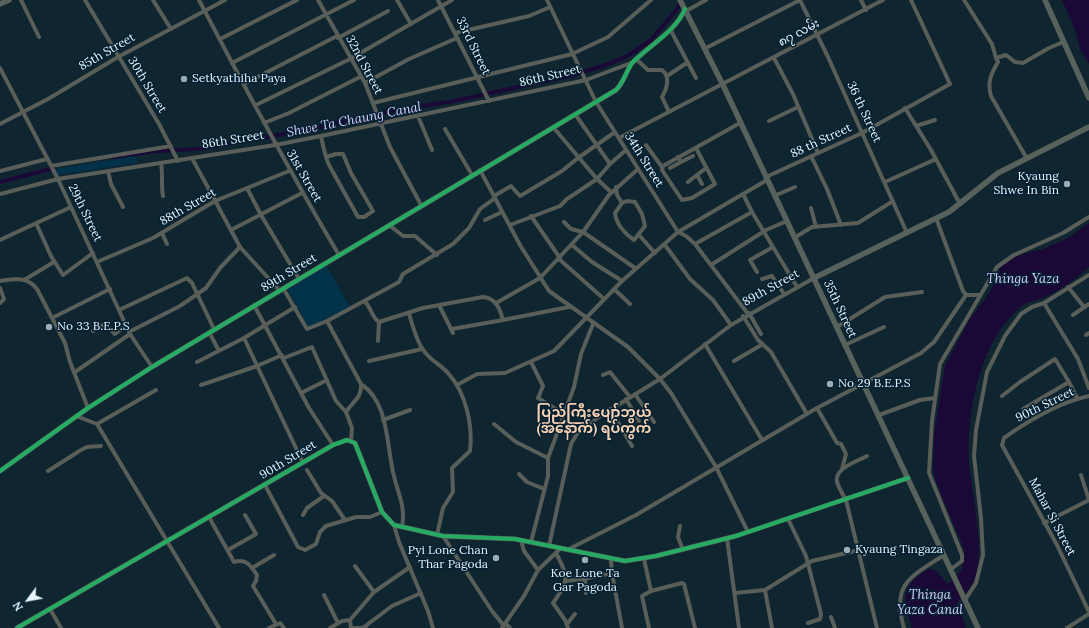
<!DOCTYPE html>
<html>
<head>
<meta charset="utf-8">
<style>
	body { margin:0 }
	#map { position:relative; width:1089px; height:628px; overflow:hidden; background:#0f2631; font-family:Lora,serif }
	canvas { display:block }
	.north { position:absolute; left:8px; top:580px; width:40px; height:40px; -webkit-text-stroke:3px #022031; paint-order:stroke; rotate:238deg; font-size:11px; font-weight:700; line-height:16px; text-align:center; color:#e8f5fe }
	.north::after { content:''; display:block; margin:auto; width:14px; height:18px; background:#e8f5fe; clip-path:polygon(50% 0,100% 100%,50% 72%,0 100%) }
</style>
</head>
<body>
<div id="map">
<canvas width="1089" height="628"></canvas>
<div class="north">N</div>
</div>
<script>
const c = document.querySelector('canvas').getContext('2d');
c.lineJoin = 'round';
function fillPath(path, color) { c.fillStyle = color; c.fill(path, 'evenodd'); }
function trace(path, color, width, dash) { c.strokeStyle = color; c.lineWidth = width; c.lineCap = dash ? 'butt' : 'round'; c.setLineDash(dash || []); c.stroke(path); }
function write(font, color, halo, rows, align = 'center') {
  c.font = font + ' Lora,"Noto Sans Myanmar",serif'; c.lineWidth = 3; c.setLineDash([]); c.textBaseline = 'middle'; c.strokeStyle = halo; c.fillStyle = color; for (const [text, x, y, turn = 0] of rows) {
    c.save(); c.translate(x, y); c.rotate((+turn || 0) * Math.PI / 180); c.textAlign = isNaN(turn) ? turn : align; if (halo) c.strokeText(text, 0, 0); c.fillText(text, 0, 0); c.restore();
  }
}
fillPath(new Path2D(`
	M 136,156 L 137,163 L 58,175 L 56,169 Z
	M 326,265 L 350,307 L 309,328 L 287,289 Z`), '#02314a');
fillPath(new Path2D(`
	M 1062,0 L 1089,0 L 1089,64 L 1080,49 L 1076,32 Z
	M 1089,223 L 1089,267 C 1078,277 1061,290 1047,296 C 1040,300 1031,301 1025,304 C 1019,307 1012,316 1007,321 C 978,355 966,417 969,462 C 971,491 988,559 972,585 C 968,590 961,597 957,603 L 966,628 L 912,628 C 903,600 899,586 929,569 C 937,568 943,579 948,584 L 961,571 L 965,552 L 935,479 L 933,467 L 934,435 L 945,365 L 970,319 L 990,292 L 1001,267 L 1013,257 L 1043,249 L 1068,238 Z`), '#1a0936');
trace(new Path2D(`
	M 114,157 L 155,151 L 198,149 L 307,130 L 391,111 L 454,101 L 573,75 L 609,64 L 629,55 L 651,40 L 678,8 L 681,0
	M 0,182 L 54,168`), '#1a0936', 4);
trace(new Path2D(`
	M 21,0 L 39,37
	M 85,0 L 159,124 L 178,161
	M 153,0 L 171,29
	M 199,0 C 244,86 289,171 339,255
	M 318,0 L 365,83 L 390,147 L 421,205
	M 397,0 L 411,24
	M 438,0 L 489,101
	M 547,0 L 596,102 L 678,232 L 686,236 L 695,244 L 748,314
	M 861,0 L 866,10
	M 964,0 L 992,44 L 996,58
	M 686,11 L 706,0
	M 670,29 L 696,78
	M 455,33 L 529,16 L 550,7
	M 338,38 L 388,11
	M 220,39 L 297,0
	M 704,49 L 800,0 L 828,57 L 907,233
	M 774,58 L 793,94 L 818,153
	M 636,59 L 648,70 L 662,70 C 671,77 667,88 662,97 L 669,112
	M 232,63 L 354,0
	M 0,68 L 58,179 L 130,334 L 152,367
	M 667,76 L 688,62
	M 365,83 L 409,59 L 457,38
	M 244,84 L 337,36
	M 373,103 L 572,54 L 608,37 L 651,0
	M 256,105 L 350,59 L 452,0
	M 905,108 L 931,150 L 960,204
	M 575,114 L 610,164 L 626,150
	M 418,116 L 432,150
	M 769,121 L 798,107
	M 264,123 L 289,113 L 360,77
	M 0,124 L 48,99 L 118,57 L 225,0
	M 916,126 L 935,120
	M 553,127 L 597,179 L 610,164
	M 445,129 L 472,175
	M 321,136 C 323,146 325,156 329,165 L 358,217 L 364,217 L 373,211 L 351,173 L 343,154 L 336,154 L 326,157
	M 619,138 L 883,0
	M 646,145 L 662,167
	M 696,148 L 715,184 L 692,198 L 682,200 L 662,170 L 663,166 L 740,123
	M 811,156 L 827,189 L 841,225
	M 1026,157 L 991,96 C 987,82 991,74 998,62 L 996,58 L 1006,55 L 1015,62 L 1023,63 L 1049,48 L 1063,42
	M 192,158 L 240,247 L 280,291
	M 681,162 L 693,156
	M 161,163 C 163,174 161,185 163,196
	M 51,166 L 171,146
	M 670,168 L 681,162 L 678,157
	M 480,170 L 520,245 L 549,291 L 628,347 L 660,379 L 671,393 L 716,467 L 748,532
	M 0,171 L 47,159
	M 108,171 L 111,184 L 123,207
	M 697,175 L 702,184
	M 766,177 L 862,133 L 950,84 L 911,0
	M 688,182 L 706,168
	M 885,182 L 936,159
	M 616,187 L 617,195 L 622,203 L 627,201 L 635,202 L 642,214 L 645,226 L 634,240 C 625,234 616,224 615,213 L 622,203
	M 247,188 L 261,215 L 299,279
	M 0,194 L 58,179 L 275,145 L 321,136 L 586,80 L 631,63
	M 743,194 L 752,212
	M 494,196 L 511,186 L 520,196 L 562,171 L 578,158 L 615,132
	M 774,196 L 795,187
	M 811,208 L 816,227
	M 531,216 L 560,258 L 559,259 L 604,299
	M 936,218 L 963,291 L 966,295
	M 485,220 L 502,212
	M 564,222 L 571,229 L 583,232 L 635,268
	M 36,223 L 51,256 L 63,275 L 93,253
	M 389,225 L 403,236 L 415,236 L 437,255
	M 510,225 L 560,206 L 567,199 L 597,179 L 611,192
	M 231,230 L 302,193
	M 162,233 L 167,244
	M 639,235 L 655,253
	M 794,238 L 812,227 L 858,223 L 893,201
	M 0,240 L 71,207
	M 695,244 L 752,212 L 797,287
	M 572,245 L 592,262 L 622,281
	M 665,245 L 690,279 L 713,300 L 731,325
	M 97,262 L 153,238 L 215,201 L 289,171
	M 711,265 L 766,230 L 787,221
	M 757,272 L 750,260 L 773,247
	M 762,279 L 772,276 L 784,294
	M 24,280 L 54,262
	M 0,281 C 14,279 27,276 37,289 L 65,343 L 70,362 L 88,408
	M 1068,287 L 1084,307
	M 0,288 L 4,299 L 0,303
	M 283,288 L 307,329 L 327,321 L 361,384 C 362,398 353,401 346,412 L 352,428 L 351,441
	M 614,289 L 630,304
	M 966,295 L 979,295
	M 364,301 L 399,282 L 403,274 L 453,244 L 469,228 L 480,209 L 495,198
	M 496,303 L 540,278 L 583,232 L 609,195 L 638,169
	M 1044,303 L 1078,359 L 1089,388
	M 254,305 L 309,408 L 333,445
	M 439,305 L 453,333
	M 295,307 L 244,338 L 303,463
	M 119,310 L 187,278 L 192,283 L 214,329
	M 749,313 L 761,334
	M 409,314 C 413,326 416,341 424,351 C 430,360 441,365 448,373 C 466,393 473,425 470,451 L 452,468 L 453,492 L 443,508 L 437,535
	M 1073,315 L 1089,304
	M 743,316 L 758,340 L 771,352 L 807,414
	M 52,318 L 110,289
	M 327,321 L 364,301 C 371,306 371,317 379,322 L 423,308 L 483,297 C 496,298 500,309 503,320 L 569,307
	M 837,327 L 885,297 L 922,292
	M 452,329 L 503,320
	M 93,331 L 105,324 L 115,334 L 126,326
	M 129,332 L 180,306 L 206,288 L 220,268 L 240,247
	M 209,332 L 219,351
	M 1086,335 L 1089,333
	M 378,341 L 379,322
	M 705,344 L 762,440
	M 845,345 L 884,327
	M 284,358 L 312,347 L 336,401 L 346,412
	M 369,361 L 422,349
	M 734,361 L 763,344
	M 197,362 L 244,338
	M 531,362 L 543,386 L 538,398 L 564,414
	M 75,372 L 130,334
	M 603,375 L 610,372 L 630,397
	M 361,384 C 390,403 386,447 394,476 C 398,494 406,507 402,527
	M 201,385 L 257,366 L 282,355
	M 457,385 L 477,374 L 505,373 L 554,351 L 622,281 L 678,232 L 767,180
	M 301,393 L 327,380
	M 635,394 L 654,422
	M 1002,396 L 1020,382 L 1055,359 L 1069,382 L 1077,398
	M 1089,396 C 1061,402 1028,421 1004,438 L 1002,445 L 1057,545 L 1089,612
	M 626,399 L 639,421
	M 817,408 L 837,443 L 841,444 L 846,454 L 842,469
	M 610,409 L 632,446
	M 1023,409 L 1069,382
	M 879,415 L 920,400 L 935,398
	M 76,416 L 97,424 L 219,628
	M 383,420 L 410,410
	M 562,421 L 577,434
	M 97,424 L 156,390
	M 494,424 L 516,442 L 548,458
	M 867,456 C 858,461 834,468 837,482 C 839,488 843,495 846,500 L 877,628
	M 307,470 L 321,493 L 332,501 L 345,520
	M 48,471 L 81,450 L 87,447 L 101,446
	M 519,474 L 527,482 L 544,489
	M 1081,475 L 1089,500
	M 265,485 L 298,547 L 305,550 L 316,544 L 320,532 L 326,526 L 356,517 L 370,517 L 382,512
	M 303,515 L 307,508 L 324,496
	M 209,517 L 234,562 C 246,558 250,565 257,575 L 256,581 L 253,586 L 276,624
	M 788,519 L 806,556 L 821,614 L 820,619 L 808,623
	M 1044,523 L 1089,500
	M 394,525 L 399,542 L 428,611 L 433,628
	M 680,526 L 678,537 L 683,550
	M 443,536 L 492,611 L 504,626
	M 727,538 L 739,628
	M 521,540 L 524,551 L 538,570
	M 531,542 L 548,476 L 548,458 L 574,387 L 581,354 L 593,324
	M 549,546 L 571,444 L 577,434 L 600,416 L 660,379 L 731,325 L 814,278
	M 228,550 L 256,534 L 245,515
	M 567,550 L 636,515 L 817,408 L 921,353 L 934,342 L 966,295
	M 556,553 C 569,578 569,580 553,603 L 565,620 L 568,628
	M 644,559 L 651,591
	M 611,560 L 612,573 L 622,628
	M 355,566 L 374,592
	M 252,568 L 274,555
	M 951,569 L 962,561 L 962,555 L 929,473 L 932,421 L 940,364 L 997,267 L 1014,255 L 1063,233 L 1089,217
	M 585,579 L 586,593
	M 566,581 L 583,579 L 612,573
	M 765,590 L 772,628
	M 735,593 L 765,590 L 812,561 L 859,550
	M 324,595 L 338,623
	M 965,600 L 976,583 L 983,555 L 981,518 L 974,456 L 976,430 L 987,372 L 1005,336 L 1021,314 L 1032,307 L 1044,303 L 1089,275
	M 50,609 L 61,628
	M 831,617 L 835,628
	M 505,623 L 510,628
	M 567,624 L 575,614
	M 364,627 L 392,606 L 421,593
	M 269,628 L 280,623 L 284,628
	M 330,628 L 342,621 L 350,620
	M 351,628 L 350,620 L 374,592 L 410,567
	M 351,628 L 366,628
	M 502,628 L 524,596 L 538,570 L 561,548
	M 649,628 L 642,596 L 651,591 L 682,583 L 684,584 L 695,628
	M 904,628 C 891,583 911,577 944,555
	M 1067,628 L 1089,614`), '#595e58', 4);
trace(new Path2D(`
	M 0,471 L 88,408 L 152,367 L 616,90 C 625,81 627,68 633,62 C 650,45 676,31 685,9
	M 17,628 L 333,445 L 347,440 L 355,443 L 382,512 L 394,525 L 443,536 L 515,539 L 625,561 L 656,556 L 736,536 L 908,478`), '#595e58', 5);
trace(new Path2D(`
	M 680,0 L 723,85 L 978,628
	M 1045,0 L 1089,98
	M 0,4 L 9,0
	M 814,278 L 949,212 L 998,173 L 1089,127`), '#58615b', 5.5);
trace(new Path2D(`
	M 0,471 L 88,408 L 152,367 L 616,90 C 625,81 627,68 633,62 C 650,45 676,31 685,9
	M 17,628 L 333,445 L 347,440 L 355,443 L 382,512 L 394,525 L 443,536 L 515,539 L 625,561 L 656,556 L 736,536 L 908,478`), '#26ab63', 4);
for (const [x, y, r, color] of [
	[184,79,4,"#9cadb6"],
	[1067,184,4,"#9cadb6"],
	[49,327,4,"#9cadb6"],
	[830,384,4,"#9cadb6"],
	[847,550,4,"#9cadb6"],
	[496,558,4,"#9cadb6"],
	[585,560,4,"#9cadb6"]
]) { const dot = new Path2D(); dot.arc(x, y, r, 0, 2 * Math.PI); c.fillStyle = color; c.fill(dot); trace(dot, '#022031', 1.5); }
write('12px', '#e8f5fe', '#022031', [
	["၈၇ လမ်း",799,33,-28],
	["33rd Street",473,46,64],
	["85th Street",107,52,-30],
	["32nd Street",364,65,62],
	["86th Street",550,76,-13],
	["30th Street",147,85,59],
	["36 th Street",864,112,65],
	["86th Street",233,140,-9],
	["88 th Street",821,141,-25],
	["34th Street",644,160,58],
	["31st Street",304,176,60],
	["88th Street",188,207,-30],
	["29th Street",85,213,64],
	["89th Street",289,273,-31],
	["89th Street",771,288,-29],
	["35th Street",840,309,65],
	["90th Street",1045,405,-26],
	["90th Street",288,460,-31],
	["Mahar Si Street",1052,517,62]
]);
write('12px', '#e8f5fe', '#022031', [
	["Setkyathiha Paya",192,79],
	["Kyaung",1059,177,"right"],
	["Shwe In Bin",1059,191,"right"],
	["No 33 B.E.P.S",57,327],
	["No 29 B.E.P.S",838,384],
	["Kyaung Tingaza",855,550],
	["Pyi Lone Chan",488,551,"right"],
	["Thar Pagoda",488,565,"right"],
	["Koe Lone Ta",585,574,"center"],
	["Gar Pagoda",585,588,"center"]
], 'left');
write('italic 13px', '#dccdff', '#022031', [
	["Shwe Ta Chaung Canal",354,120,-11],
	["Thinga Yaza",1023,279],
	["Thinga",930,595],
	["Yaza Canal",930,610]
]);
write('bold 14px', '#f7cfb1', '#022031', [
	["ပြည်ကြီးပျော်ဘွယ်",594,413],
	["(အနောက်) ရပ်ကွက်",594,429]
]);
</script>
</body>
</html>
